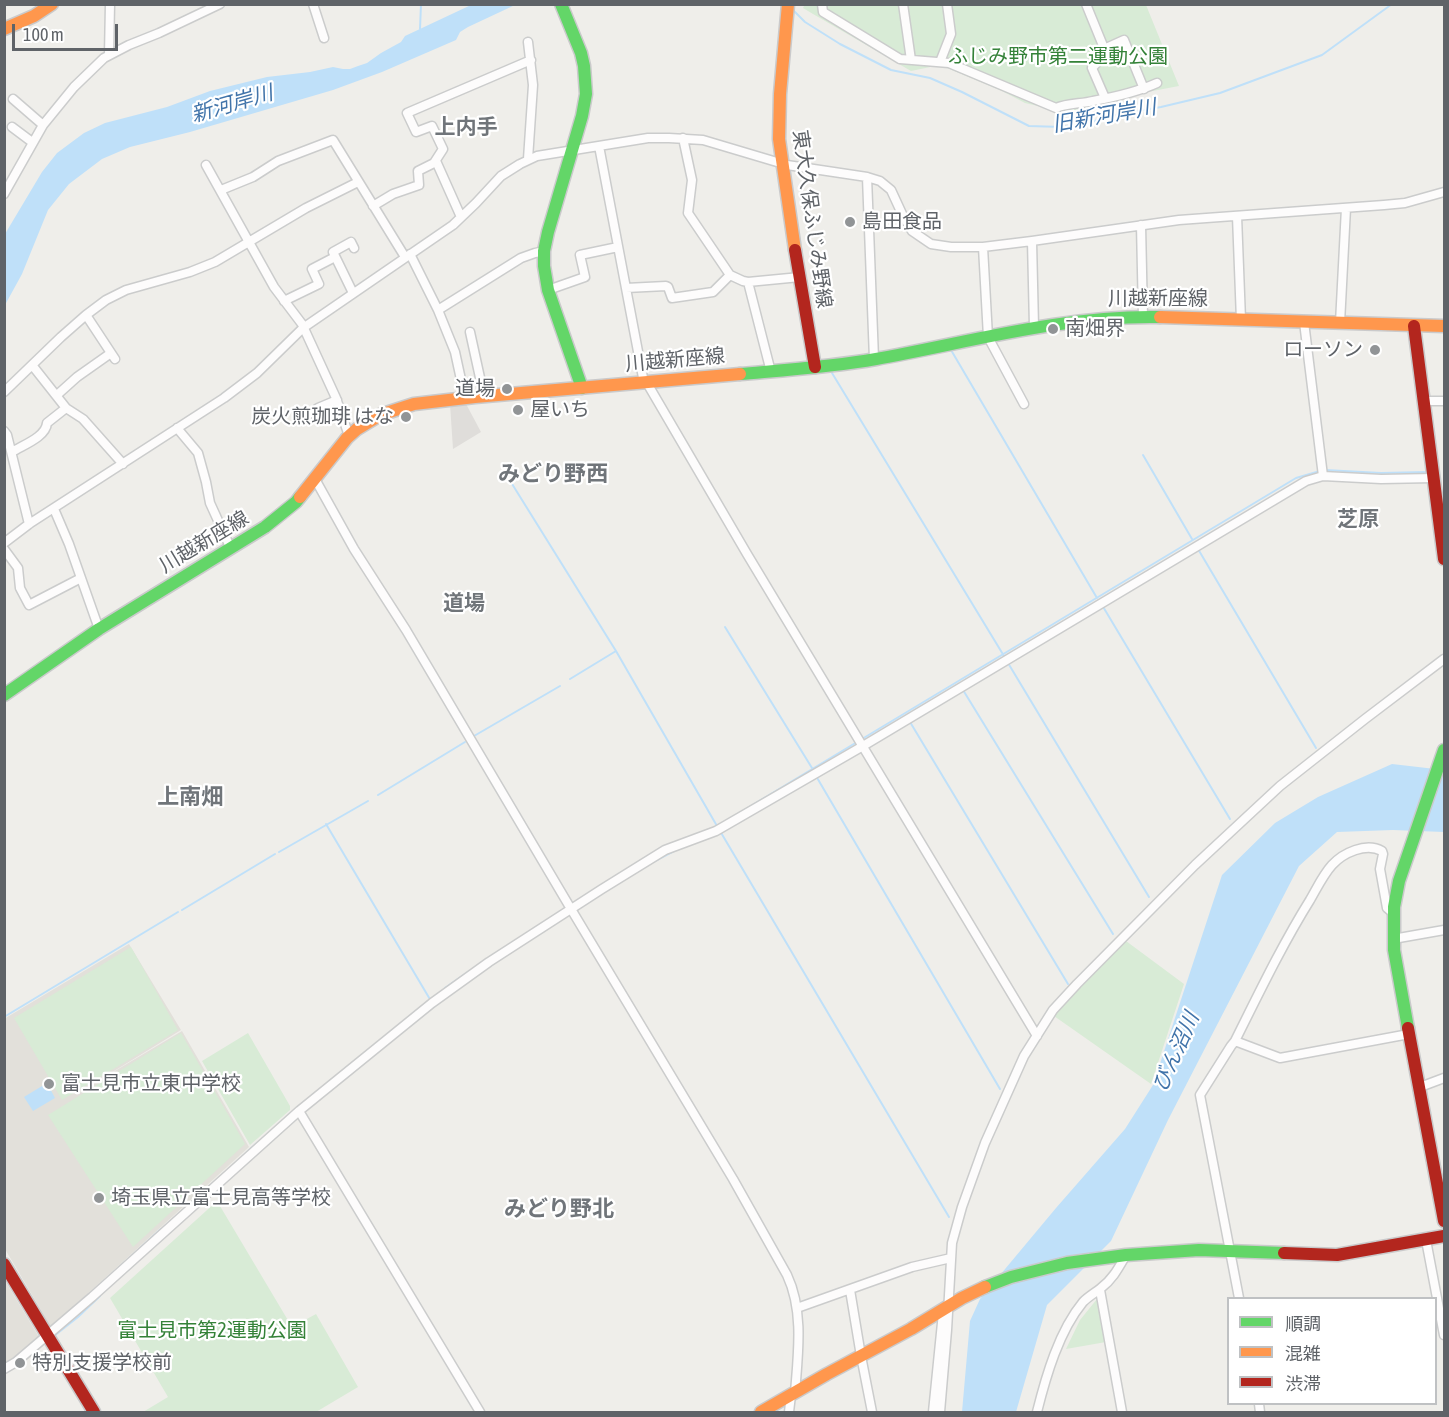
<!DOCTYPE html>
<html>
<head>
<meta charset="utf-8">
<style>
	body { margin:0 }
	#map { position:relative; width:1449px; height:1417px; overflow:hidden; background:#efeeea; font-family:"Asap Condensed","Noto Sans JP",sans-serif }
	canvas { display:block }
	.frame { position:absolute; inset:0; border:6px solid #5f6368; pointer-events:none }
	.legend { position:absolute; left:1227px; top:1297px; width:210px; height:108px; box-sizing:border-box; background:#fff; border:2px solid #bfc1c3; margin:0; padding:8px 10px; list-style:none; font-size:18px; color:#5f6368 }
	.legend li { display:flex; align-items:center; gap:12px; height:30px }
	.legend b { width:30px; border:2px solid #bfc1c3 }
	.scale { position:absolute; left:12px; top:24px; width:106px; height:27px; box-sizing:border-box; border:3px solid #5f6368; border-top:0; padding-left:8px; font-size:18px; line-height:21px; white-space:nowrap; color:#5f6368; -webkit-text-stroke:4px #fff; paint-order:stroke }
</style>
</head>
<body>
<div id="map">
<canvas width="1449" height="1417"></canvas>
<div class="frame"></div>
<ul class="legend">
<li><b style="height:8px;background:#63d668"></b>順調</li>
<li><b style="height:8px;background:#ff974d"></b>混雑</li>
<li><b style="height:8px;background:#b3261e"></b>渋滞</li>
</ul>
<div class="scale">100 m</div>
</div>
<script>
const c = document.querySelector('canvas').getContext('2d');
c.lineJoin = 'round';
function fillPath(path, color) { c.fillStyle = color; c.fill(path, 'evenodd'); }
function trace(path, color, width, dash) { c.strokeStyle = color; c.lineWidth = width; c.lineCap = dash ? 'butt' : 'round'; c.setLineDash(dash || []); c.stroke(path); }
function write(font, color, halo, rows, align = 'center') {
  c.font = font + ' "Asap Condensed","Noto Sans JP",sans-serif'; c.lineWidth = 4.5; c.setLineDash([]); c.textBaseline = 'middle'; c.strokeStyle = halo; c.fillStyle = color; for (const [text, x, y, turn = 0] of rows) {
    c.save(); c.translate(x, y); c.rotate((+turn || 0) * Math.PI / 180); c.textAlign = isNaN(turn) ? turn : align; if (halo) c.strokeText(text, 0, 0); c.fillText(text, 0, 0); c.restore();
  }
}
fillPath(new Path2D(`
	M 465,402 L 481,432 L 453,449 L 450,404 Z`), '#dfddda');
fillPath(new Path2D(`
	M 129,944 L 181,1030 L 88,1087 L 182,1031 L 249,1147 L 51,1327 L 5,1249 L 4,1019 Z
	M 4,1279 L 39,1337 L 17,1356 L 5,1364 Z`), '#e2e0da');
fillPath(new Path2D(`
	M 805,4 L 1146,5 L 1179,86 L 1142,93 L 1077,110 L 1051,109 L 1025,103 L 1002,91 L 940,65 L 911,71 L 813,14 L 803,8 Z
	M 1126,941 L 1184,984 L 1151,1084 L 1054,1016 L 1059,1009 Z
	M 131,947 L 178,1030 L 62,1100 L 14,1018 Z
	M 181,1033 L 245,1144 L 133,1247 L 48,1115 Z
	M 248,1033 L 290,1106 L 290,1110 L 250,1145 L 202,1061 Z
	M 217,1201 L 292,1327 L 316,1314 L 358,1387 L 316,1412 L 143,1412 L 168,1397 L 110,1298 Z
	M 1097,1299 L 1106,1342 L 1066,1349 L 1080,1320 Z`), '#d8ebd6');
fillPath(new Path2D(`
	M 471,5 L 515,5 L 468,27 L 460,32 L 456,40 L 382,72 L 333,90 L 190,132 L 130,147 L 102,159 L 69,184 L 48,210 L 22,274 L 5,305 L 5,234 L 42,172 L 57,153 L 84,133 L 105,123 L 167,107 L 210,91 L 267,77 L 310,72 L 333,67 L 343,69 L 350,69 L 358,66 L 367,63 L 381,53 L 401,42 L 405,36 Z
	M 1392,764 L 1444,770 L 1444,832 L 1393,830 L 1337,832 L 1299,866 L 1168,1120 L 1111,1241 L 1047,1305 L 1016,1412 L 962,1412 L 970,1321 L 980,1299 L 1056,1208 L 1125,1129 L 1153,1085 L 1222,875 L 1275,823 L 1318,797 Z
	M 47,1083 L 55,1098 L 33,1111 L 24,1097 Z`), '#bfe0f9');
trace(new Path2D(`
	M 792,9 L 805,22 L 840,44 L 891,70 L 930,78 L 962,92 L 1029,126 L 1062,127 L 1085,124 L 1110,116 L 1161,107 L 1220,93 L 1322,55 L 1392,4
	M 420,29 L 421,4
	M 951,350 L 1097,598
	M 832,373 L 1004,656
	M 1143,455 L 1192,539
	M 1325,470 L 1381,473 L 1427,472
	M 504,471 L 616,651 L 717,826
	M 1198,549 L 1316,748
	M 1102,605 L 1230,819
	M 725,627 L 812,768
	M 1008,663 L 1149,897
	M 570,679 L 616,651
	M 963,690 L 1113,934
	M 910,722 L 1068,984
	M 474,736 L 560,686
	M 862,739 L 1296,478 L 1320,471
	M 816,776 L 1000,1089
	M 378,795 L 465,742
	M 731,818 L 857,742
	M 326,824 L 431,1001
	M 720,831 L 949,1217
	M 279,852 L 368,801
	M 653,862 L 674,851
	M 182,910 L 275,854
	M 445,988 L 468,972
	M 4,1017 L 178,912
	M 309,1098 L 323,1087
	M 243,1156 L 257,1143
	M 99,1286 L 161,1229
	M 54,1336 L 78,1317 L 100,1296 L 100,1294
	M 17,1366 L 26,1359`), '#bfe0f9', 2);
const street = new Path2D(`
	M 313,4 L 324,38
	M 822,4 L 823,12 L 900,59 L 949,63 L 1056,108 C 1068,103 1081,104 1093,101 C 1115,97 1137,92 1157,83
	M 903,4 L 911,60
	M 1086,4 L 1106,53 L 1092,68 L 1105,98
	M 528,42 L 533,85 L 528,159
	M 1104,49 L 1124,40 L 1144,89
	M 109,55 L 110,4
	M 940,62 L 951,34 L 947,4
	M 13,99 L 43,125
	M 12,127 L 32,142
	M 683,138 L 692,180 L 688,213 L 730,275 L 743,281 L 748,282 L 800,277
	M 599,146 L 644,383
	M 436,161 L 461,217
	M 206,165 L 274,287 L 302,324 L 336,398 L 349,436
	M 867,177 L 874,359
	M 221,190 L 253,177 L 278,161 L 333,140 L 405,257
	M 4,194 L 43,125 L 74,87 L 104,58 L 129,45 L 159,33 L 220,4
	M 373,206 L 393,194 L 419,185 L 418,171 L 434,163 L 443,149 L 432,126 L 416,132 L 407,113 L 531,60
	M 1237,216 L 1241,320
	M 1141,225 L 1143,317
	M 1032,241 L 1034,327
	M 983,247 L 988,337 L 1024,404
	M 410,254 L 438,310 L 455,352 L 465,398
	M 748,282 L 771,372
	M 626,288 L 666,286 L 668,287 L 672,298 L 713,292 L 730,275
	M 548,290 L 585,277 L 580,255 L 618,247
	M 353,293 L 333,252 L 351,242 L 354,248
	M 284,301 L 319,284 L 312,269 L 335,257
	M 438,310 L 521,258 L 535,253 L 544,251
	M 86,315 L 115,359
	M 1304,322 L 1323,476
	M 1340,323 L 1346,208
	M 470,332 L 484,396
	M 32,365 L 66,408 L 83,419 L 123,464
	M 647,383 L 747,554 L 1037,1036
	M 4,392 L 61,337 L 86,315 L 106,300 L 126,290 L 190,272 L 215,262 L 306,208 L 358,182
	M 57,395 L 77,377 L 111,353
	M 1424,401 L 1444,401
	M 305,417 L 318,408 L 337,400
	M 177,428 L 198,453 L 206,482 L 210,503 L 231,549
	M 4,431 L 7,435 L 29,524
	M 12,452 C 23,445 46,437 47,423 L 66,408
	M 315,479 L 354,549 L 406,630 L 571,909 L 733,1179 L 787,1275 C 804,1311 798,1354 795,1393
	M 54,509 L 69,544 L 99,629
	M 4,543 L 29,524 L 224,398 L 257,373 L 303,328 L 453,225 L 476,203 L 501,176 L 520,164 L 537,156 L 648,138 L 669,138 L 703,140 L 787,165 L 867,177 L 880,181 L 891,190 L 903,216 L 912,231 L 931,244 L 951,247 L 983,247 L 1032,241 L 1179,220 L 1384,205 L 1405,203 L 1444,192
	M 4,549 L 18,568 L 20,588 L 29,605 L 81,578
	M 1393,939 L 1444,930
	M 1235,1041 L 1280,1058 L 1409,1034
	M 1420,1087 L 1444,1078
	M 299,1111 L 480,1412
	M 1426,1240 L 1444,1335
	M 850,1290 L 861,1356 L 872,1412
	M 1100,1290 L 1122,1412
	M 1239,1298 L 1200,1095 L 1231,1046 L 1235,1041 C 1259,993 1282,945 1310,900 C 1317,888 1323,875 1332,865 C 1343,853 1366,842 1382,851 L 1383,854 L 1380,869 L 1387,908 L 1393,913
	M 797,1308 L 912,1267 L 951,1258
	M 4,1369 L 16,1362 L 92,1297 L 299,1111 L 432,1003 L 489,962 L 602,889 L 665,850 L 716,831 L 863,746 L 1306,481 L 1323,476 L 1381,479 L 1434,478
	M 1259,1404 L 1260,1412
	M 789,1412 L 791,1395
	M 933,1412 L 943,1313
	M 940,1412 L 947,1330 L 952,1243 L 962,1207 L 985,1143 L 1024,1056 L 1053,1010 L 1077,984 L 1195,865 L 1280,786 L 1365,719 L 1444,659
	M 1037,1412 C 1046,1376 1059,1331 1083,1302 C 1089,1296 1095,1293 1101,1288 C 1113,1279 1119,1267 1126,1255`);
const fast = new Path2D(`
	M 561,4 L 581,53 L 584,66 L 586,94 L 582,116 L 548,232 L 544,251 L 544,266 L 548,290 L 582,388
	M 740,374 C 785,370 831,367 876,359 C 970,342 1064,315 1160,317
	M 4,695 L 99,629 L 265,527 L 296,502 L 300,497
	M 1408,1028 L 1394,950 L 1394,907 L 1399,881 L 1444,750
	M 985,1287 L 1011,1277 L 1067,1263 L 1126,1255 L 1199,1250 L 1284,1253`);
const slow = new Path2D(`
	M 788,4 L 780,94 L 779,139 L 795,250
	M 4,29 L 34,16 L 52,4
	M 1160,317 L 1444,326
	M 300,497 L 347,438 L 357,429 L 380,415 L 414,404 L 475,397 L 740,374
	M 761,1412 L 827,1374 L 911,1329 L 962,1298 L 985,1287`);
const jam = new Path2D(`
	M 795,250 L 815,367
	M 1414,326 L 1444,559
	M 1408,1028 L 1444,1221
	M 1284,1253 L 1337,1255 L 1444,1236
	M 4,1264 L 94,1412`);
trace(street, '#cbcccc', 11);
trace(fast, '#cacacb', 15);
trace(slow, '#cacacb', 15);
trace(jam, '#cacacb', 15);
trace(street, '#fdfcfc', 8);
trace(fast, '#63d668', 12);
trace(slow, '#ff974d', 12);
trace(jam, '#b3261e', 12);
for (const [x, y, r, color] of [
	[850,222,6,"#919496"],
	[1053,329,6,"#919496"],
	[1375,350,6,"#919496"],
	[507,389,6,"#919496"],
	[518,410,6,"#919496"],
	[406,417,6,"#919496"],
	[49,1084,6,"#919496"],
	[99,1198,6,"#919496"],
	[20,1363,6,"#919496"]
]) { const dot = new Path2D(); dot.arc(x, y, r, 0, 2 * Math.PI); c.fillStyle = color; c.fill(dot); trace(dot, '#fff', 2); }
write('20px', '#348238', '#fff', [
	["ふじみ野市第二運動公園",1058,57],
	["富士見市第2運動公園",212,1331]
]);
write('20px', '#5f6368', '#fff', [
	["東大久保ふじみ野線",812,219,82],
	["川越新座線",1158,299],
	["川越新座線",675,360,-5],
	["川越新座線",204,542,-31]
]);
write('20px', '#5f6368', '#fff', [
	["島田食品",862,222],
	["南畑界",1065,329],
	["ローソン",1363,350,"right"],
	["道場",495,389,"right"],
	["屋いち",530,410],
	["炭火煎珈琲 はな",394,417,"right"],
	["富士見市立東中学校",61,1084],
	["埼玉県立富士見高等学校",111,1198],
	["特別支援学校前",32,1363]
], 'left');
write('italic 21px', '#4174aa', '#fff', [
	["新河岸川",232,104,-16],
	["旧新河岸川",1104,116,-10],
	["びん沼川",1176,1052,-66]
]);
write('bold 21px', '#70757a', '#fff', [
	["上内手",466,127],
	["芝原",1358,519],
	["道場",464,603]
]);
write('bold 22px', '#70757a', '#fff', [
	["みどり野西",553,474],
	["上南畑",190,797],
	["みどり野北",559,1209]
]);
</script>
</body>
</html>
